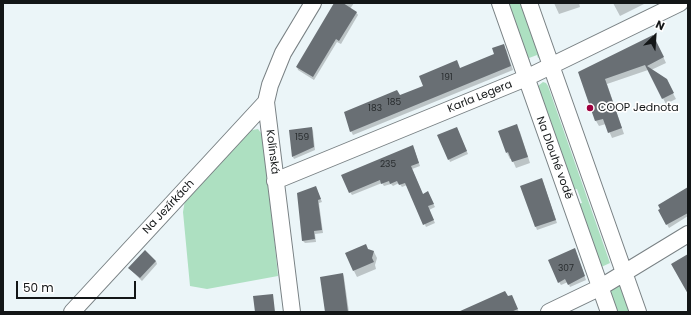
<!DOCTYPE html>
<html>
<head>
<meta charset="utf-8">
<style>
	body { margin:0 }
	#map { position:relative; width:691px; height:315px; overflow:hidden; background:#ebf5f8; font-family:Poppins,sans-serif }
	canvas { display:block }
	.frame { position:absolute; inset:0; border:4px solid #131617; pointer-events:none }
	.north { position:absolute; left:635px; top:16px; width:40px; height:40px; -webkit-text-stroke:3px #fff; paint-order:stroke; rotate:25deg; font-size:11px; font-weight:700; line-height:16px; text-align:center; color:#131617 }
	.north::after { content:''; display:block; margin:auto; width:14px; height:18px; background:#131617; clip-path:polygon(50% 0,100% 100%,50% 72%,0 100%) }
	.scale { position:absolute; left:16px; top:281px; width:120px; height:18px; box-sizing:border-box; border:2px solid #131617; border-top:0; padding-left:5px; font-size:12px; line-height:14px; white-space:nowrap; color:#131617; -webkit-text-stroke:3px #fff; paint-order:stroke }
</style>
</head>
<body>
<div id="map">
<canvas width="691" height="315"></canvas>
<div class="frame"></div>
<div class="north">N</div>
<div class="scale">50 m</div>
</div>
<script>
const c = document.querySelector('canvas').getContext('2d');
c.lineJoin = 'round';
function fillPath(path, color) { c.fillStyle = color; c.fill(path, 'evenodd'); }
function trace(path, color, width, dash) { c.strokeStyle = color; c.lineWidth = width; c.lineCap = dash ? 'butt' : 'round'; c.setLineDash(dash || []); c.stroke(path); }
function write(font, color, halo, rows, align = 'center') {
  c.font = font + ' Poppins,sans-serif'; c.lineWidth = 3.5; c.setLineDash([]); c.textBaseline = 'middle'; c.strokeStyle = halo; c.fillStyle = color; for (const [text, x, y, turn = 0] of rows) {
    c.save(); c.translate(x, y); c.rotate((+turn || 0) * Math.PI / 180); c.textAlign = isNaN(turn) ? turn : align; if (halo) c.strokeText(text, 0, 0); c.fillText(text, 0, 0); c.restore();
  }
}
fillPath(new Path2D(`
	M 505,3 L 527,3 L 544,56 L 538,58 L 537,55 L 529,58 L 530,60 L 527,61 Z
	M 543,82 L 546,83 L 548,86 L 610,263 L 599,268 L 577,204 L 582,203 L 577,189 L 572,190 L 538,86 Z
	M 258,129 L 264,137 L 278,276 L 207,289 L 190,286 L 183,212 L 185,200 L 247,131 Z
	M 619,286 L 622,286 L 634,312 L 616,312 L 610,293 L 611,289 Z`), '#ade0c1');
fillPath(new Path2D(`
	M 336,3 L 354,3 L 350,9 L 356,12 L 358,15 L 341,44 L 337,42 L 314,80 L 298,70 L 297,67 Z
	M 554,3 L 579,3 L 580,7 L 559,14 Z
	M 613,3 L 646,3 L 620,16 Z
	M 656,41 L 666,63 L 651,70 L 666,80 L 676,99 L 666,104 L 648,70 L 607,84 L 624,134 L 612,138 L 606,124 L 599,126 L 596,121 L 579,73 Z
	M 506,49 L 513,70 L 353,135 L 351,131 L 400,96 L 425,86 L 460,69 L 496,55 Z
	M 516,126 L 520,132 L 530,163 L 516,168 L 512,159 L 510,159 L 507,153 L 499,131 Z
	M 312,128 L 313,131 L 315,150 L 294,159 L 293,157 Z
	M 458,131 L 468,154 L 450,162 L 449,159 Z
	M 414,149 L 420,166 L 412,169 L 423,195 L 429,195 L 435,207 L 429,210 L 435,223 L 426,227 L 407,185 L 402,187 L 399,183 L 393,186 L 391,184 L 384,186 L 382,183 L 352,195 L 350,192 Z
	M 543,182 L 557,223 L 537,230 L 521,186 Z
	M 688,189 L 688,216 L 669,228 L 659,210 Z
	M 317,190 L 322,202 L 319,203 L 323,233 L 315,234 L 316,242 L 305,243 L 303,241 Z
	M 575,249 L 586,280 L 570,287 L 568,282 L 561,285 L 559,282 Z
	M 368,250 L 374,252 L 377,258 L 375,265 L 376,269 L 357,277 L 354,271 Z
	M 156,261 L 157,264 L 142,281 L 129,268 Z
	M 343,274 L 344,277 L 349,312 L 326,312 Z
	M 507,298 L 513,299 L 519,312 L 461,312 Z`), '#0003');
fillPath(new Path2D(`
	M 334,3 L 343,3 L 357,12 L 339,41 L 336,39 L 313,77 L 296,67 Z
	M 653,35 L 664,57 L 647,66 L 667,79 L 674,93 L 662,99 L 645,65 L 605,79 L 622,128 L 608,133 L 603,119 L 595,121 L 578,72 Z
	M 504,44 L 511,66 L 350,132 L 344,112 L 397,90 L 400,95 L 423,86 L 419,76 L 457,60 L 460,68 L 494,54 L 492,48 Z
	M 517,124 L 528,157 L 512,162 L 508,152 L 506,153 L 498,131 Z
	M 312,127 L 314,147 L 292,157 L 289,130 Z
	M 457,127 L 467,151 L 448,160 L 437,135 Z
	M 413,145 L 419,163 L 411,166 L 423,194 L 428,191 L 434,204 L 428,206 L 434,220 L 423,225 L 405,183 L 399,185 L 397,181 L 390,184 L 389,181 L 381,184 L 380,180 L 349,193 L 341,175 Z
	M 542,178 L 556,220 L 535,227 L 520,186 Z
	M 316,186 L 321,199 L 318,200 L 322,230 L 314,231 L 315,239 L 302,241 L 297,193 Z
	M 688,187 L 688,213 L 666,225 L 658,210 L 660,209 L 658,205 Z
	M 366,244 L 368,249 L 374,251 L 372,258 L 374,262 L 353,271 L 345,253 Z
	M 575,248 L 585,276 L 568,285 L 565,279 L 558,283 L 548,260 Z
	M 145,250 L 156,261 L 140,278 L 128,268 Z
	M 688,254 L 688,294 L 671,264 Z
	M 343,273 L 348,312 L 325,312 L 320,277 Z
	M 505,291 L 508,296 L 512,295 L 518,309 L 511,312 L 458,312 Z
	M 273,294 L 275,312 L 255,312 L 253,296 Z`), '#696f74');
const street = new Path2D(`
	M 500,3 L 609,312
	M 529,3 L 638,312
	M 275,181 L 526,78 L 680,3
	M 72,312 L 266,102
	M 292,312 L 266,102 L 270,85 L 283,53 L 313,3
	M 549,312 L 601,287 L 688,234`);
trace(street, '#798184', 18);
trace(street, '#fff', 16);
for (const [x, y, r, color] of [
	[590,108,4,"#9f003f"]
]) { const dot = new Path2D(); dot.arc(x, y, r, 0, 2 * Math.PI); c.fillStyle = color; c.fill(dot); trace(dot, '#fff', 1.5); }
write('9px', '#282c2e', null, [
	["191",447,78],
	["185",394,103],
	["183",375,109],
	["159",302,138],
	["235",388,165],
	["307",566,269]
]);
write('11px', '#131617', '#fff', [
	["Karla Legera",480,97,-22],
	["Kolínská",272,152,83],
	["Na Dlouhé vodě",554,158,70],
	["Na Jezírkách",169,207,-47]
]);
write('11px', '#131617', '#fff', [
	["COOP Jednota",598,108]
], 'left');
</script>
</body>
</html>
